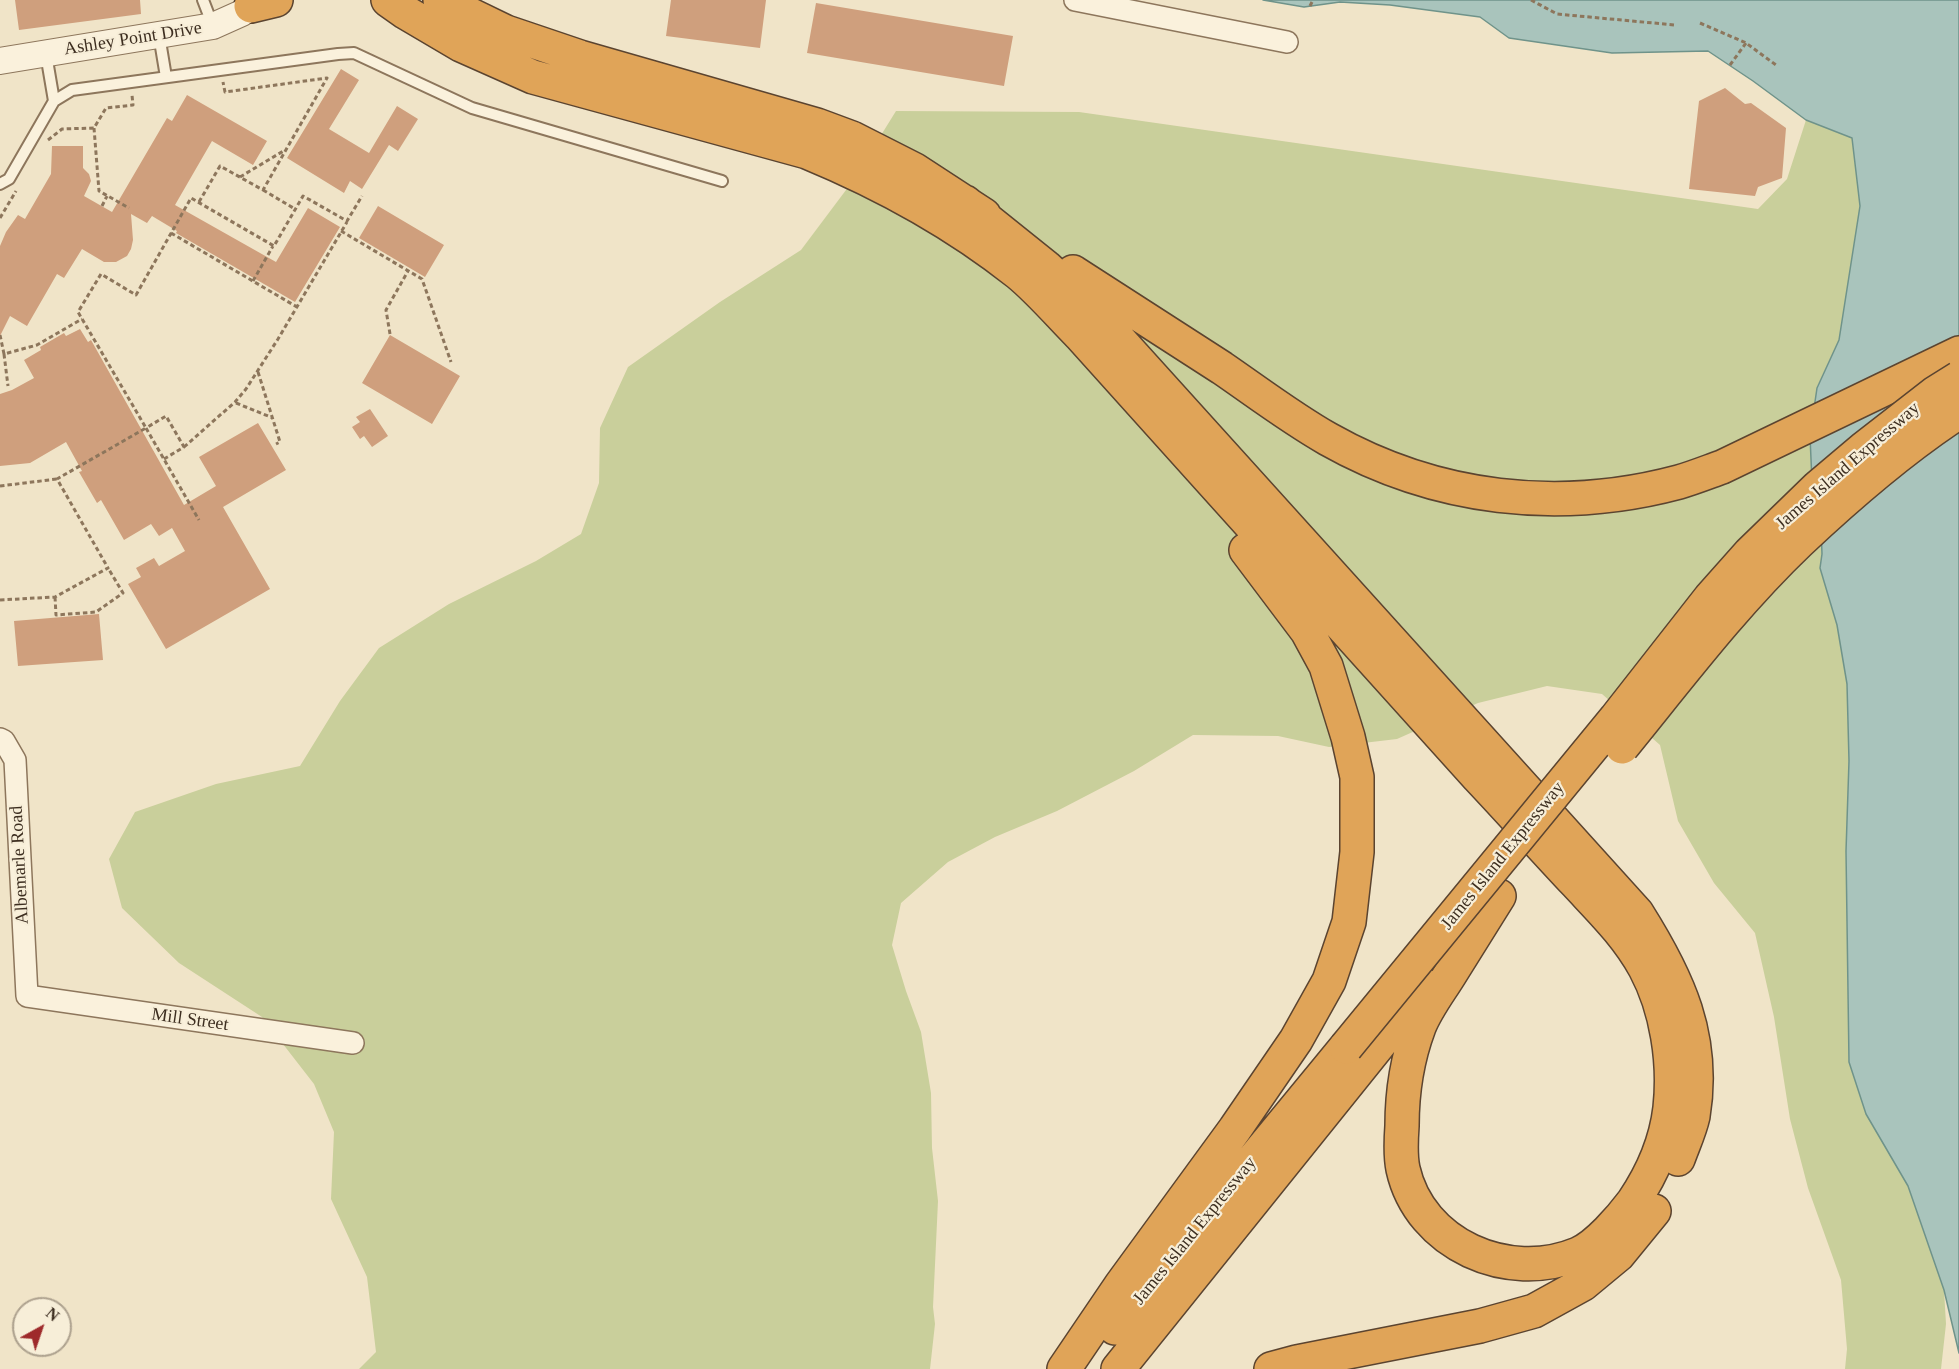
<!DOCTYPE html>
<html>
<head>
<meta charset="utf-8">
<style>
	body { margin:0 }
	#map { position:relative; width:1959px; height:1369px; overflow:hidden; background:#f0e4c8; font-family:Georgia,serif }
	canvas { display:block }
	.north { position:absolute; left:12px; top:1297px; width:60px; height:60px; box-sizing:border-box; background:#f7eed8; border:2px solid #ada18e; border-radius:50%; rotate:40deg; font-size:16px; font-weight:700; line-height:24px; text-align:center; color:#3d2e20 }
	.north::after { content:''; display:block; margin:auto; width:21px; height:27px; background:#9e2a2b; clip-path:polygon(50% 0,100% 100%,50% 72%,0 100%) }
</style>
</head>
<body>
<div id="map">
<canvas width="1959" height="1369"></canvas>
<div class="north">N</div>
</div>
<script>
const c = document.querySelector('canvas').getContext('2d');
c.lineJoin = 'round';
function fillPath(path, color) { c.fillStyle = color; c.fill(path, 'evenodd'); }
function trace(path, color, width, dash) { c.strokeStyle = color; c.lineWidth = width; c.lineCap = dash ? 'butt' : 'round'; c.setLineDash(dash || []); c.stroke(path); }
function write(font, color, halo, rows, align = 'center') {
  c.font = font + ' Georgia,serif'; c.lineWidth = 4.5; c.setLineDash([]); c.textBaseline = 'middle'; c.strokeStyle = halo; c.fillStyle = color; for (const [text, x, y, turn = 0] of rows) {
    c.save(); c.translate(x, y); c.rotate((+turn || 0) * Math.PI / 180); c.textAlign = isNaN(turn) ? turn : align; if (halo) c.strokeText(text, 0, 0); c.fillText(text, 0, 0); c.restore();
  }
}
fillPath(new Path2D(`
	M 896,111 L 1079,112 L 1758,209 L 1787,179 L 1806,120 L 1852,138 L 1860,206 L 1839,340 L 1817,387 L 1822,554 L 1820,568 L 1837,625 L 1847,684 L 1849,761 L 1846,851 L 1849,1062 L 1866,1114 L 1908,1186 L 1944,1290 L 1946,1324 L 1941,1369 L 1845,1369 L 1847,1349 L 1841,1280 L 1808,1188 L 1790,1119 L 1774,1017 L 1755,933 L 1714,883 L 1678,821 L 1660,745 L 1602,694 L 1547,686 L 1478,703 L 1397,739 L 1329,747 L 1278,736 L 1193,735 L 1134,771 L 1057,811 L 995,837 L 948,862 L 901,903 L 892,945 L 906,991 L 921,1032 L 931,1093 L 932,1148 L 938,1201 L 933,1307 L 935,1324 L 930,1369 L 359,1369 L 376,1352 L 367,1277 L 331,1199 L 334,1132 L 314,1084 L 262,1017 L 179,963 L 122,908 L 109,859 L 135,812 L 216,784 L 300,766 L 340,701 L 379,648 L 449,604 L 536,561 L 581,534 L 599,483 L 600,428 L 628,367 L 720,302 L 801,250 L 852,182 Z`), '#c9cf9b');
const water = new Path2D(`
	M 1263,0 L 1959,0 L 1959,1353 L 1944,1290 L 1908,1186 L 1866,1114 L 1849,1062 L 1846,851 L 1849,761 L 1847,684 L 1837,625 L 1820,568 L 1822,554 L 1821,527 L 1812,482 L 1810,436 L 1817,388 L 1839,340 L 1860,206 L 1852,138 L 1806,120 L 1753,81 L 1708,51 L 1612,53 L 1509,38 L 1480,17 L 1390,5 L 1340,2 L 1304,7 Z`);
fillPath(water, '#a9c4bc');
trace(water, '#6f938a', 1.5);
fillPath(new Path2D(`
	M 15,0 L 140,0 L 141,14 L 19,30 Z
	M 671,0 L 766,0 L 760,48 L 666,36 Z
	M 816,3 L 1013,36 L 1004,86 L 807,53 Z
	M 341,69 L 359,80 L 329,129 L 369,153 L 397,106 L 418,119 L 398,151 L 389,145 L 362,189 L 350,181 L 344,193 L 287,158 Z
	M 1725,88 L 1745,104 L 1751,103 L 1786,128 L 1782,178 L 1758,187 L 1755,196 L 1689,189 L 1699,101 Z
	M 187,95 L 267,141 L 253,165 L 212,141 L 175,205 L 276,262 L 308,208 L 340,227 L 295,302 L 176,233 L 177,231 L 152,216 L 147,223 L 131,214 L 133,240 L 131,249 L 127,256 L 116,262 L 104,262 L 82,249 L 64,278 L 57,274 L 27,326 L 10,316 L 0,336 L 0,246 L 6,232 L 18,215 L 25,219 L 51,174 L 52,146 L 83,146 L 83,168 L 89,174 L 91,181 L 84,196 L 112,212 L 167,118 L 172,121 Z
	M 378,206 L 444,245 L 425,277 L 359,238 Z
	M 80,329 L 88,342 L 91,340 L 184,505 L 216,486 L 199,457 L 258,423 L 286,470 L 223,507 L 270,589 L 166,649 L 128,584 L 141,577 L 136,568 L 154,558 L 159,566 L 185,551 L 172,528 L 159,536 L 151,524 L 124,540 L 101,500 L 97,503 L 79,472 L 82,471 L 66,442 L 30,463 L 0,466 L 0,394 L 12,390 L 34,378 L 24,360 L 41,350 L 40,347 L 64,333 L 66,336 Z
	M 390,335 L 460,376 L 432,424 L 362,383 Z
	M 370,409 L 388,436 L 372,447 L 364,436 L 360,439 L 352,427 L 360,422 L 356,417 Z
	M 99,614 L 103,660 L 18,666 L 14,621 Z`), '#cf9f7d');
const service = new Path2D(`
	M 203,0 L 213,26
	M 159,35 L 166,77
	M 46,54 L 54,101
	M 0,184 L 9,179 L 54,101 L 72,90 L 338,54 L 354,53 L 472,108 L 722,181`);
const minor = new Path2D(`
	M 1075,0 L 1287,42
	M 0,739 L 4,741 L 15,760 L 27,996 L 353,1043`);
const tertiary = new Path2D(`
	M 0,61 L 213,26 L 242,13 L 259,0`);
const motorway = new Path2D(`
	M 388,0 L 405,12 L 461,45 L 533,77 L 807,152 C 882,183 955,223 1018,273 C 1040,291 1060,315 1080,335 C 1213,482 1344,630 1478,777 C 1511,812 1543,848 1576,883 C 1601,910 1627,935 1645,968 C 1667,1009 1675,1062 1670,1108 C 1666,1142 1652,1174 1633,1202 C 1621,1218 1597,1246 1578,1254 C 1508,1283 1420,1245 1403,1169 C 1400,1155 1401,1140 1402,1126 C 1402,1092 1407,1059 1419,1027 C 1426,1009 1439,992 1449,976 C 1466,949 1482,923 1499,896
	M 440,0 L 506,32 L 580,57 L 817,125 L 852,138 L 915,170 L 984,215
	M 251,6 L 276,0
	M 965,202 L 1046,267 L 1093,311 L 1637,913 C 1678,978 1706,1037 1693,1116 C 1690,1130 1683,1145 1678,1159
	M 1073,272 C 1123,304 1173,336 1222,368 C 1257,392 1291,418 1328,439 C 1436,500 1559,514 1679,482 C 1693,478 1708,472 1722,467 L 1959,353
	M 1115,1328 L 1346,1047
	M 1064,1369 L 1121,1285 L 1235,1129 L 1296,1040 L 1329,981 L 1349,922 L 1357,852 L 1357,777 L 1348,737 L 1326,666 L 1307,631 L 1246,550
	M 1118,1369 L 1426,986
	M 1271,1369 L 1297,1362 L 1480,1326 L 1534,1311 L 1583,1284 L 1618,1255 L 1654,1211`);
trace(service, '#8d765c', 14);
trace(minor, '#8d765c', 24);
trace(tertiary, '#8d765c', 28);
trace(motorway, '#5b4430', 36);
trace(new Path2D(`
	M 1531,0 L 1557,14 L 1675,25
	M 1310,6 L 1313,0
	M 1700,23 L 1746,43 L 1776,65
	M 1730,65 L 1746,43
	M 94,128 L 99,191 L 129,208
	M 48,140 L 62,129 L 94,128 L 106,108 L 133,105 L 132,95
	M 240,177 L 285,150
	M 263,190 L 295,209
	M 199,202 L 220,166 L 263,190 L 327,78 L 225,92 L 223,82
	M 102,206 L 107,196
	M 0,218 L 16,191
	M 341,231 L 422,279 L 451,362
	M 171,233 L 297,307
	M 253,281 L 273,246
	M 390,334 L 386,310 L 408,271
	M 0,335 L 4,354 L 37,345 L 82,319
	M 4,354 L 8,386
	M 258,372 L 280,442 L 276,444
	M 236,403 L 273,418
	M 184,447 L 235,402 L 246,389 L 278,339 L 347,222
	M 164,459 L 184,447 L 166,416 L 146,428 L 199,520
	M 0,486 L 57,479
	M 55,597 L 56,615 L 96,612 L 123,593 L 108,568
	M 0,600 L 55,597 L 108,568 L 57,479 L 146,428 L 78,312 L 101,274 L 136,295 L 191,198 L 274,246 L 303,196 L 347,221 L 362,196`), '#8d765c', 3, [4.5, 3]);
trace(service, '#faf1dc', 10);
trace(minor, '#faf1dc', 21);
trace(tertiary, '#faf1dc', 26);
trace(motorway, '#e0a458', 33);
const motorwayBridge = new Path2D(`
	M 1622,747 C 1679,677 1734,604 1799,542 C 1848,496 1902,449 1959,412
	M 1346,1047 L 1616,718 L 1710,598 L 1750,553 L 1818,487 L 1863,449 L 1935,393 L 1959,378`);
trace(motorwayBridge, '#5b4430', 36, []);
trace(motorwayBridge, '#e0a458', 33);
write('18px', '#3d2e20', '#f7eed8', [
	["Ashley Point Drive",133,39,-9],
	["James Island Expressway",1848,466,-41],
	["James Island Expressway",1503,856,-51],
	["Albemarle Road",20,865,-93],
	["Mill Street",190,1020,8],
	["James Island Expressway",1195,1231,-51]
]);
</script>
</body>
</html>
